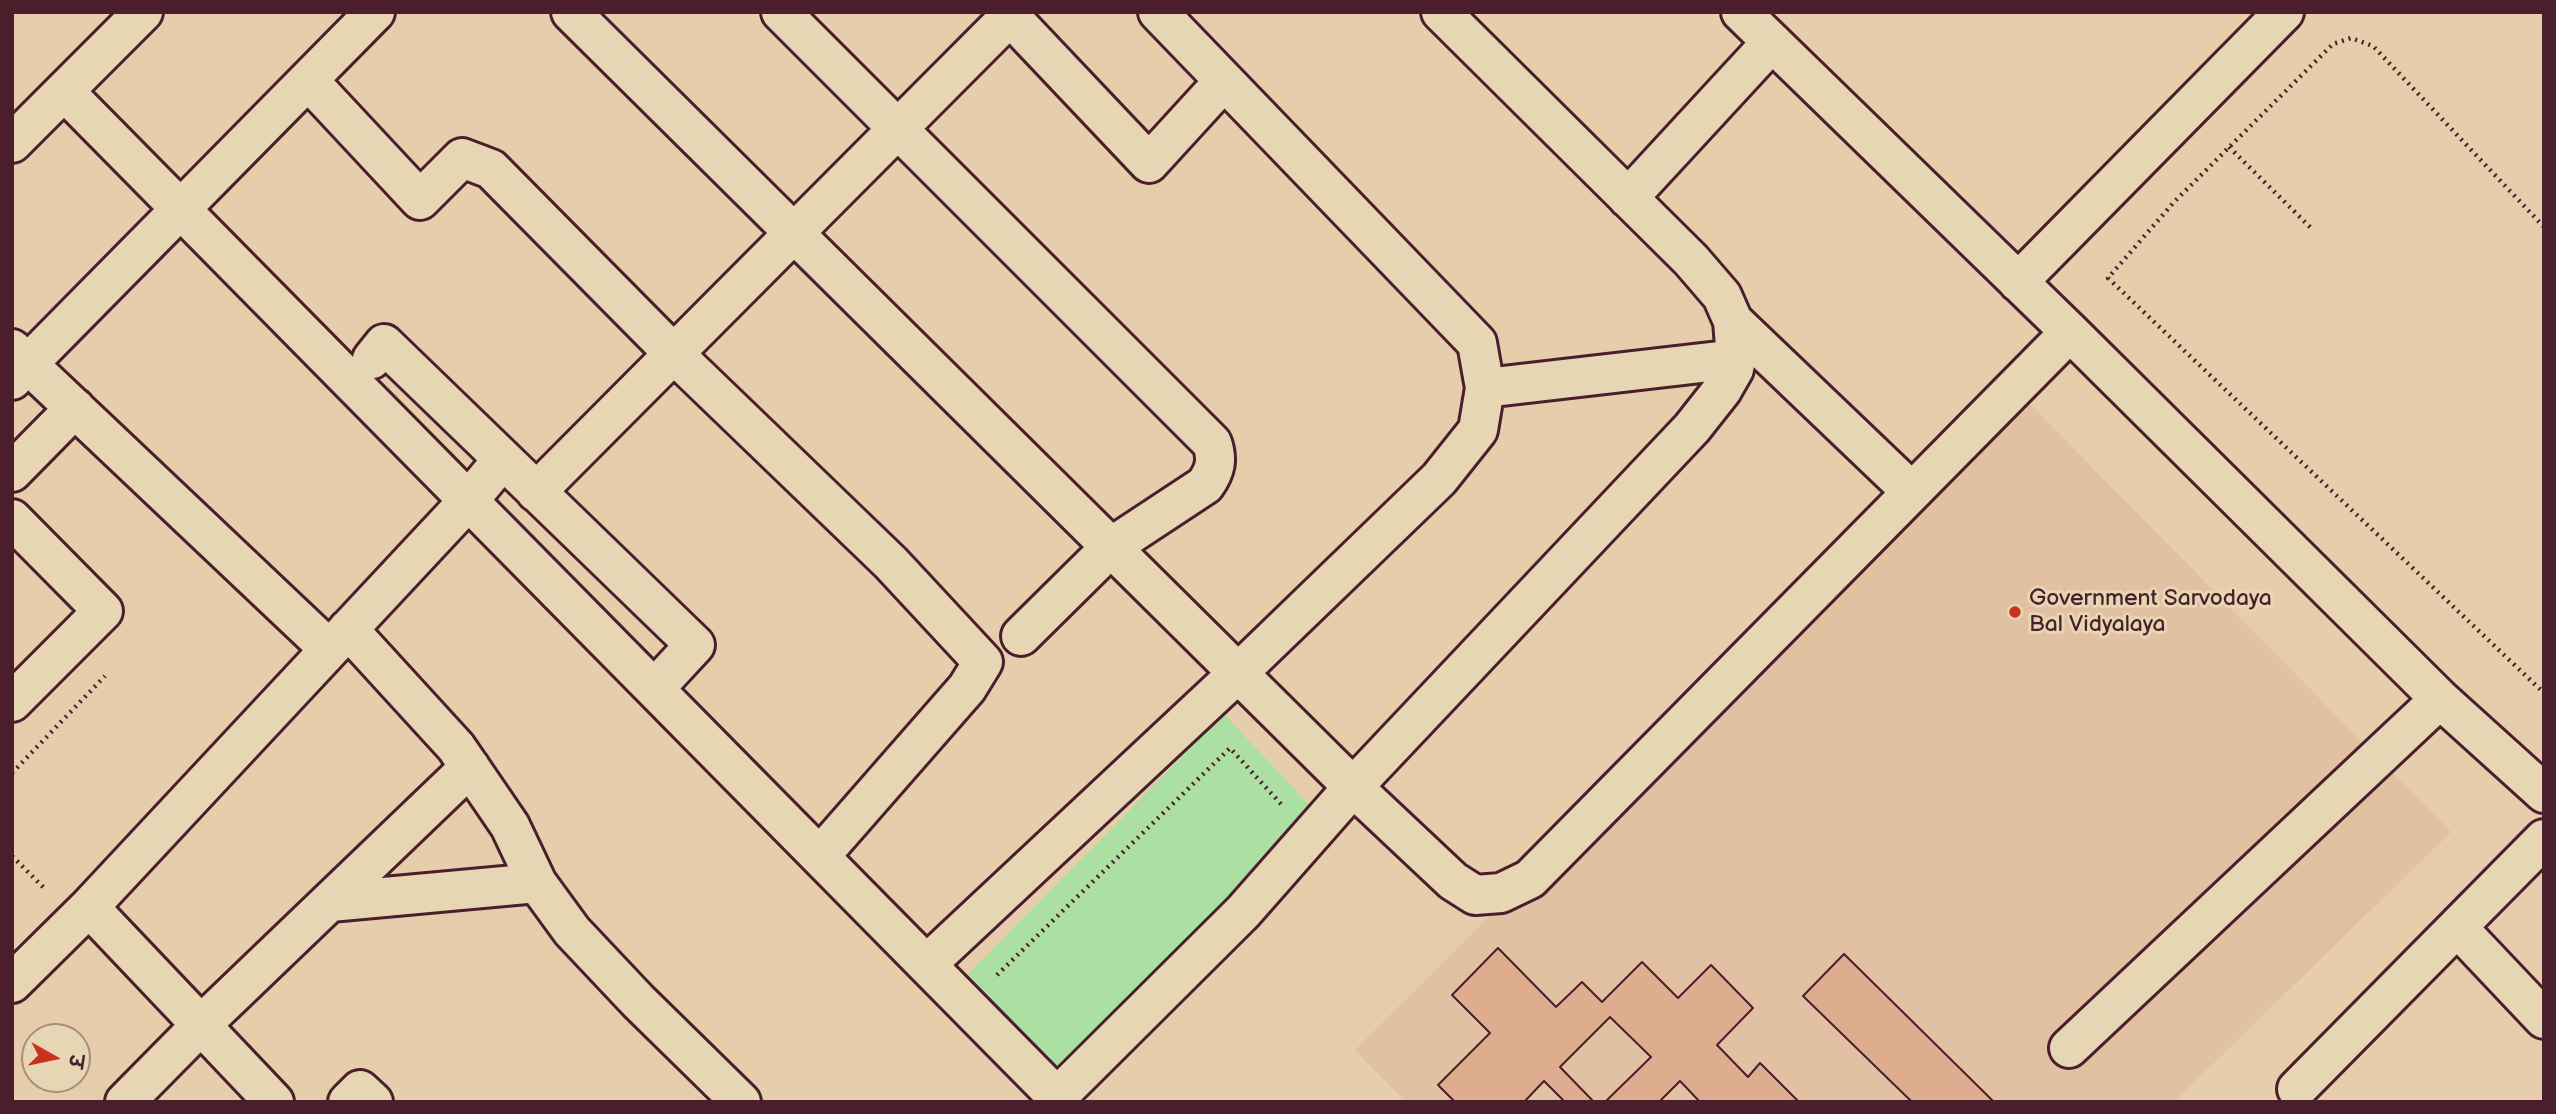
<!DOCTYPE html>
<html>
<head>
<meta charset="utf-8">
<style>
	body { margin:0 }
	#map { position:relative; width:2556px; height:1114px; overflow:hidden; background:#e6ceac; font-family:"Balsamiq Sans","Playpen Sans Deva",sans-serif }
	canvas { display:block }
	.frame { position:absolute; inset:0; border:14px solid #4a1f2b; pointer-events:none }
	.north { position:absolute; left:21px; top:1023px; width:70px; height:70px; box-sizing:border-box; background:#e7d6b3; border:2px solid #a88d7d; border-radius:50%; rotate:99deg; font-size:19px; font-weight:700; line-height:28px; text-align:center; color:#4a1f2b }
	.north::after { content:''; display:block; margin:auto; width:24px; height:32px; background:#c8321e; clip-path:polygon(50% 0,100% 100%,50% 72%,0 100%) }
</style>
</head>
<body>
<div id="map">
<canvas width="2556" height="1114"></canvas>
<div class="frame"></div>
<div class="north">उ</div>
</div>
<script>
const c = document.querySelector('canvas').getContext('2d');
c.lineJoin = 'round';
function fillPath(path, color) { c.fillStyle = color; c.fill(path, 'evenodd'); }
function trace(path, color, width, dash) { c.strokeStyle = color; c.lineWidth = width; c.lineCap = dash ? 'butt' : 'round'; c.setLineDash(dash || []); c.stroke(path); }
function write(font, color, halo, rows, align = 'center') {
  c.font = font + ' "Balsamiq Sans",sans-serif'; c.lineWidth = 6; c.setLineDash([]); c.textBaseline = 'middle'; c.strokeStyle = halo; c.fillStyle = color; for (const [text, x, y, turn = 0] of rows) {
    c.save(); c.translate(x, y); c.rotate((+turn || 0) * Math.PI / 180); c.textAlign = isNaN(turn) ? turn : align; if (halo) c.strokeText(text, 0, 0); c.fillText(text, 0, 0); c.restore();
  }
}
fillPath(new Path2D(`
	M 2017,391 L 2451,832 L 2174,1102 L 1406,1102 L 1355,1050 Z`), '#e1c1a2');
fillPath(new Path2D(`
	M 1224,714 L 1313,809 L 1054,1075 L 961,981 Z`), '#abe0a2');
const building = new Path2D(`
	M 1498,948 L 1556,1007 L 1582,982 L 1602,1002 L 1642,962 L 1678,998 L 1711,965 L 1753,1008 L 1717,1045 L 1748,1077 L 1760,1063 L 1799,1102 L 1700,1102 L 1680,1081 L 1659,1102 L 1605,1102 L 1651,1057 L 1610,1017 L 1560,1067 L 1594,1102 L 1565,1102 L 1544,1081 L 1524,1102 L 1455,1102 L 1438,1085 L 1490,1033 L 1452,995 Z
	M 1844,954 L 1994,1102 L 1912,1102 L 1803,996 Z`);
fillPath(building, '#dead90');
trace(building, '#4a1f2b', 2);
const minor = new Path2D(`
	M 571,12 L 1353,787 L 1453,881 L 1475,895 L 1501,893 L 1530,879 L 2070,332
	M 781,12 L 1212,443 C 1218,460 1215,471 1205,485 L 1111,547 L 1021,636
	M 1006,12 L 1149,163 L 1224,81
	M 1741,12 L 2070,332 L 2440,699 L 2544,793
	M 308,80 L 420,200 L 462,158 L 491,169 L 674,354 L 891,563 L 983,662 L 967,688 L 820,856
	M 64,91 L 1062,1102
	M 12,143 L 143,12
	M 1628,198 L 1772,42
	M 2018,282 L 2284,12
	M 1733,321 L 1912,492
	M 12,349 L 329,649
	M 372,359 L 384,344 L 503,459
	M 12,380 L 375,12
	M 1485,388 L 1736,359
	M 12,472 L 75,408
	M 536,492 L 1014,12
	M 12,519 L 103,611 L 12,702
	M 348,629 L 456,747 L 510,826 L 537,883 L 572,931 L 638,1001 L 741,1102
	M 330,902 L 537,883
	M 89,907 L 274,1102
	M 2458,928 L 2544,1019
	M 927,964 L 1238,673 L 1439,479 L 1478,430 L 1485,388 L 1477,343 L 1158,12
	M 12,983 L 89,907 L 469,500 L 503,459 L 695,645 L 655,688
	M 2069,1048 L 2440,699
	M 2297,1089 L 2544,839
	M 1058,1096 L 1243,912 L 1353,787 L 1692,428 L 1722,390 L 1734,369 L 1736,359 L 1733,321 L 1722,296 L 1691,260 L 1441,12
	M 125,1102 L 201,1025 L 470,767
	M 348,1102 L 360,1090 L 373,1102`);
trace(minor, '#4a1f2b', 44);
trace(new Path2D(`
	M 2229,147 L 2312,229
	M 2544,227 L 2373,46 L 2351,38 L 2333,44 L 2174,202 L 2108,278 L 2544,693
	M 12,773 L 105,676
	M 12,856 L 46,890
	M 997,975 L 1230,748 L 1281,804`), '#4a1f2b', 4.5, [2, 5]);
trace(minor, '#e7d6b3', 38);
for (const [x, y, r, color] of [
	[2015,612,7,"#c8321e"]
]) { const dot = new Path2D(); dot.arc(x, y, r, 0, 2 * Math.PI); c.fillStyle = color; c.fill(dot); trace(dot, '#e7d6b3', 2.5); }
write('23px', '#4a1f2b', '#e7d6b3', [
	["Government Sarvodaya",2029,599],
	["Bal Vidyalaya",2029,625]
], 'left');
</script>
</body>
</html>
